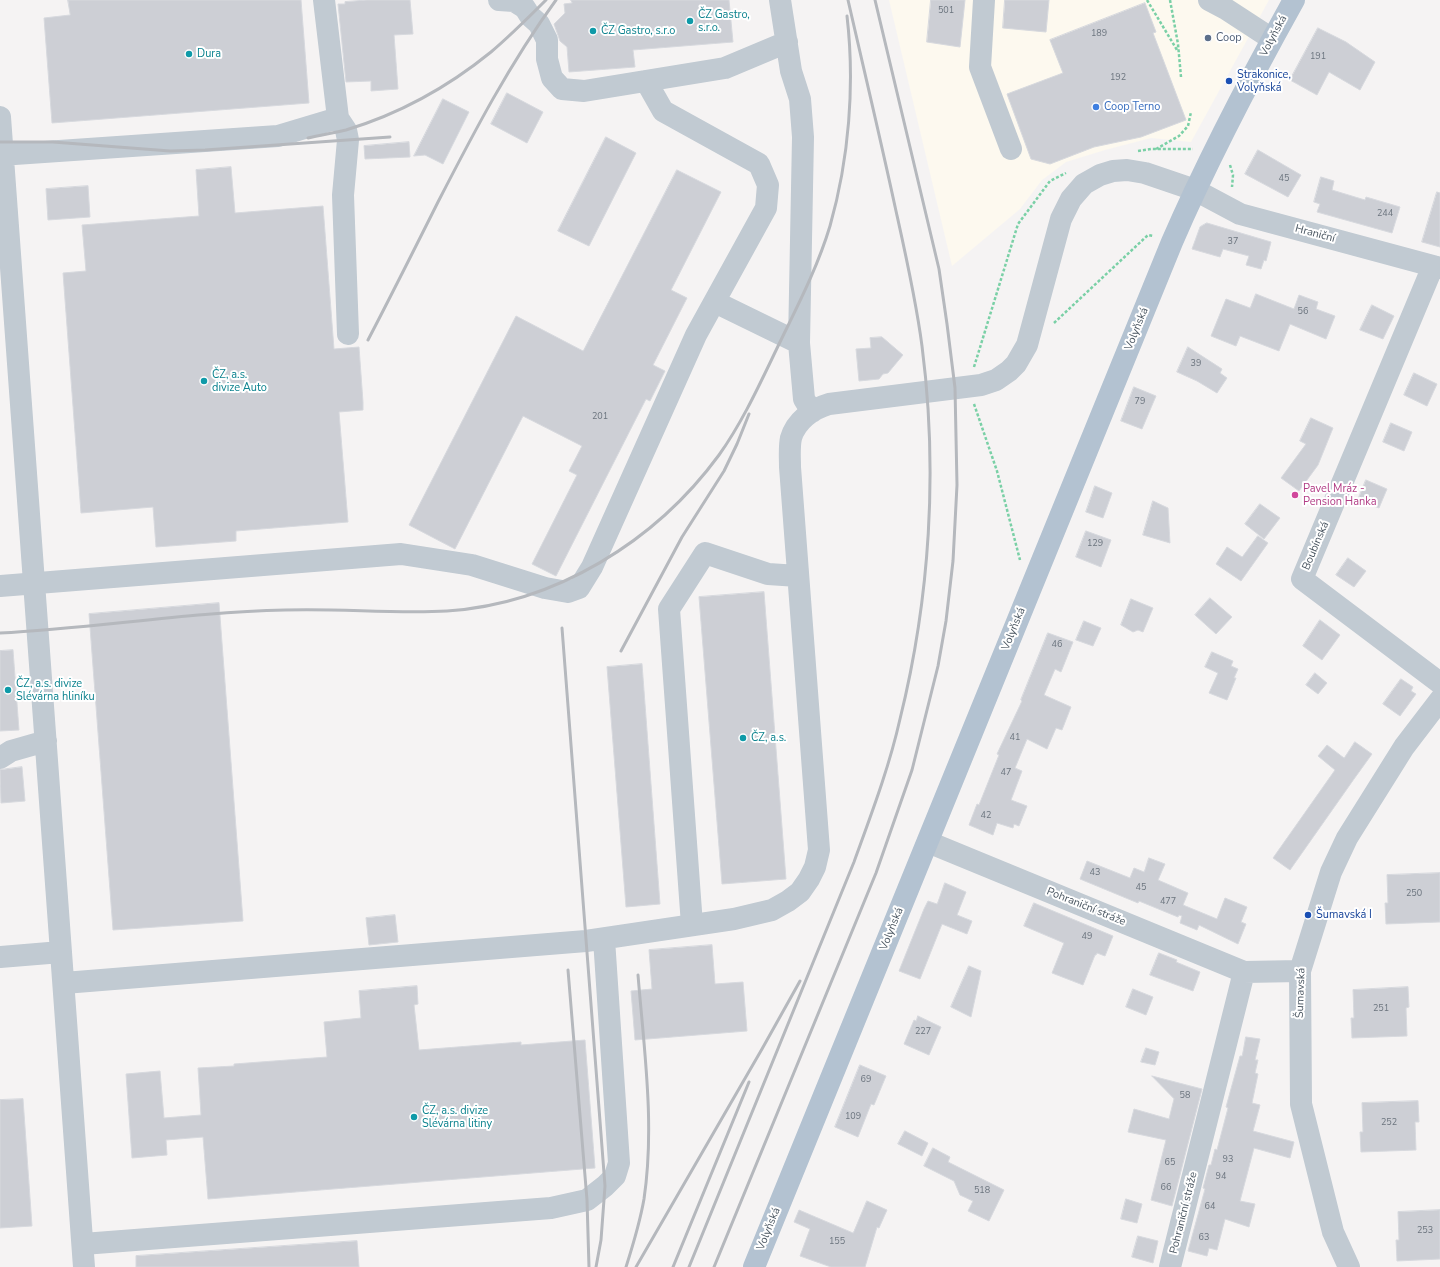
<!DOCTYPE html>
<html>
<head>
<meta charset="utf-8">
<style>
	body { margin:0 }
	canvas { display:block; background:#f5f3f3 }
</style>
</head>
<body>
<canvas width="1440" height="1267"></canvas>
<script>
const c = document.querySelector('canvas').getContext('2d');
c.lineJoin = 'round';
function fillPath(path, color) { c.fillStyle = color; c.fill(path, 'evenodd'); }
function trace(path, color, width, dash) { c.strokeStyle = color; c.lineWidth = width; c.lineCap = dash ? 'butt' : 'round'; c.setLineDash(dash || []); c.stroke(path); }
function write(font, color, halo, rows, align = 'center') {
  c.font = font + ' "Nunito Sans",sans-serif'; c.lineWidth = 4; c.setLineDash([]); c.textBaseline = 'middle'; c.strokeStyle = halo; c.fillStyle = color; for (const [text, x, y, turn = 0] of rows) {
    c.save(); c.translate(x, y); c.rotate((+turn || 0) * Math.PI / 180); c.textAlign = isNaN(turn) ? turn : align; if (halo) c.strokeText(text, 0, 0); c.fillText(text, 0, 0); c.restore();
  }
}
fillPath(new Path2D(`
	M 889,0 L 1269,0 L 1191,142 L 1151,138 L 1105,150 L 1066,162 L 1042,180 L 1020,209 L 952,266 Z`), '#fdf9ef');
const building = new Path2D(`
	M 68,0 L 301,0 L 309,103 L 52,123 L 44,18 L 70,15 Z
	M 367,0 L 410,0 L 413,34 L 394,35 L 398,89 L 371,91 L 371,81 L 346,82 L 338,4 L 345,4 L 345,2 Z
	M 571,0 L 729,0 L 733,42 L 633,50 L 635,67 L 569,72 L 567,47 L 560,41 L 554,24 L 565,13 L 564,4 L 572,3 Z
	M 931,0 L 965,0 L 960,47 L 927,42 Z
	M 1005,0 L 1049,0 L 1046,32 L 1003,28 Z
	M 1145,3 L 1156,32 L 1153,33 L 1186,120 L 1141,137 L 1094,147 L 1050,164 L 1031,159 L 1007,94 L 1063,73 L 1050,40 Z
	M 1318,28 L 1346,42 L 1375,62 L 1360,90 L 1329,72 L 1317,95 L 1290,80 Z
	M 507,93 L 543,112 L 527,143 L 491,124 Z
	M 443,99 L 469,112 L 443,164 L 425,155 L 414,156 Z
	M 606,137 L 636,153 L 589,246 L 558,231 Z
	M 409,142 L 410,157 L 365,159 L 364,146 Z
	M 1258,150 L 1301,175 L 1288,197 L 1245,174 Z
	M 231,167 L 235,213 L 323,206 L 334,349 L 359,347 L 363,402 L 363,410 L 339,412 L 348,522 L 236,531 L 236,541 L 156,547 L 153,507 L 81,513 L 63,273 L 86,271 L 82,225 L 199,216 L 196,170 Z
	M 677,170 L 721,192 L 671,290 L 687,298 L 653,365 L 665,371 L 650,401 L 646,399 L 556,576 L 532,564 L 577,475 L 569,471 L 582,446 L 523,416 L 455,549 L 409,525 L 516,316 L 583,351 Z
	M 1321,177 L 1334,181 L 1332,190 L 1365,200 L 1366,197 L 1400,207 L 1392,233 L 1317,212 L 1320,204 L 1314,202 Z
	M 88,186 L 90,217 L 48,220 L 46,189 Z
	M 1437,192 L 1440,193 L 1440,247 L 1422,242 Z
	M 1207,223 L 1271,242 L 1266,261 L 1264,260 L 1261,269 L 1246,265 L 1249,256 L 1223,249 L 1220,257 L 1192,249 L 1200,227 Z
	M 1256,294 L 1294,309 L 1299,295 L 1318,302 L 1316,309 L 1335,316 L 1326,339 L 1290,324 L 1279,351 L 1240,336 L 1236,346 L 1211,336 L 1226,299 L 1250,308 Z
	M 1372,305 L 1394,316 L 1383,339 L 1360,330 Z
	M 882,337 L 903,355 L 888,373 L 883,374 L 879,379 L 859,381 L 856,349 L 871,348 L 870,338 Z
	M 1188,347 L 1222,369 L 1220,373 L 1227,378 L 1217,393 L 1197,381 L 1177,372 Z
	M 1414,373 L 1437,384 L 1427,406 L 1404,395 Z
	M 1134,387 L 1156,396 L 1142,429 L 1121,421 Z
	M 1311,418 L 1333,428 L 1318,465 L 1299,491 L 1281,478 L 1306,444 L 1300,441 Z
	M 1391,423 L 1412,432 L 1404,451 L 1383,442 Z
	M 1366,480 L 1387,489 L 1379,508 L 1358,500 Z
	M 1095,486 L 1112,493 L 1103,518 L 1086,512 Z
	M 1153,501 L 1168,508 L 1170,543 L 1143,535 Z
	M 1260,504 L 1280,518 L 1264,539 L 1245,524 Z
	M 1086,531 L 1111,540 L 1101,567 L 1076,557 Z
	M 1258,536 L 1268,543 L 1241,581 L 1216,564 L 1227,547 L 1242,557 Z
	M 1348,558 L 1366,571 L 1354,587 L 1336,575 Z
	M 764,592 L 786,879 L 722,884 L 699,597 Z
	M 1210,598 L 1232,617 L 1216,634 L 1195,615 Z
	M 1131,599 L 1153,608 L 1143,632 L 1138,630 L 1133,632 L 1121,625 Z
	M 219,603 L 243,921 L 113,930 L 89,614 Z
	M 1320,620 L 1340,635 L 1322,660 L 1303,646 Z
	M 1084,621 L 1101,628 L 1093,646 L 1076,640 Z
	M 1048,633 L 1073,642 L 1061,672 L 1055,669 L 1044,695 L 1071,707 L 1062,730 L 1056,728 L 1047,749 L 1027,739 L 1015,768 L 1022,771 L 1011,800 L 1027,806 L 1019,826 L 1014,824 L 1013,828 L 997,823 L 993,835 L 969,825 L 977,804 L 979,805 L 999,755 L 997,754 L 1022,701 L 1021,700 Z
	M 13,650 L 19,730 L 0,731 L 0,651 Z
	M 1212,652 L 1233,661 L 1231,666 L 1238,669 L 1234,678 L 1236,678 L 1227,700 L 1209,693 L 1218,673 L 1205,667 Z
	M 642,664 L 660,904 L 626,907 L 607,667 Z
	M 1315,673 L 1327,683 L 1318,694 L 1306,685 Z
	M 1401,679 L 1413,687 L 1411,691 L 1416,694 L 1400,716 L 1383,704 Z
	M 1355,742 L 1372,754 L 1354,779 L 1290,870 L 1273,858 L 1335,770 L 1318,756 L 1327,745 L 1344,758 Z
	M 22,767 L 25,801 L 1,803 L 0,770 Z
	M 1149,858 L 1165,864 L 1158,880 L 1188,893 L 1183,905 L 1217,919 L 1225,898 L 1247,907 L 1241,922 L 1246,924 L 1238,944 L 1199,925 L 1197,930 L 1180,923 L 1182,916 L 1179,915 L 1178,917 L 1139,901 L 1138,903 L 1080,879 L 1087,861 L 1130,878 L 1134,868 L 1144,872 Z
	M 1440,873 L 1440,922 L 1386,924 L 1385,903 L 1388,903 L 1387,875 Z
	M 945,883 L 966,892 L 957,915 L 972,921 L 967,934 L 942,924 L 920,979 L 899,971 L 924,909 L 928,901 L 937,904 Z
	M 1034,903 L 1113,936 L 1105,956 L 1097,953 L 1096,955 L 1095,955 L 1083,985 L 1052,973 L 1064,943 L 1024,926 Z
	M 395,915 L 398,942 L 369,945 L 366,918 Z
	M 712,945 L 715,984 L 743,982 L 747,1031 L 635,1040 L 631,991 L 652,989 L 649,950 Z
	M 1159,953 L 1177,960 L 1176,962 L 1200,972 L 1193,991 L 1150,975 Z
	M 969,966 L 981,971 L 971,1017 L 951,1007 Z
	M 417,986 L 418,1004 L 414,1005 L 419,1050 L 521,1042 L 521,1045 L 585,1040 L 595,1168 L 208,1199 L 203,1137 L 166,1140 L 167,1155 L 132,1158 L 126,1074 L 160,1071 L 164,1118 L 201,1115 L 198,1068 L 234,1066 L 234,1064 L 327,1057 L 324,1022 L 361,1018 L 359,991 Z
	M 1408,987 L 1409,1007 L 1406,1008 L 1407,1036 L 1352,1038 L 1351,1018 L 1354,1018 L 1353,990 Z
	M 1133,989 L 1153,997 L 1146,1015 L 1126,1007 Z
	M 918,1016 L 941,1027 L 929,1055 L 904,1044 L 914,1020 L 916,1021 Z
	M 1246,1037 L 1260,1039 L 1255,1060 L 1258,1060 L 1255,1073 L 1258,1074 L 1252,1103 L 1260,1105 L 1253,1131 L 1294,1142 L 1290,1158 L 1254,1148 L 1240,1201 L 1255,1204 L 1249,1227 L 1225,1219 L 1217,1250 L 1209,1248 L 1207,1256 L 1188,1251 L 1205,1189 L 1203,1188 L 1209,1165 L 1211,1165 L 1215,1149 L 1217,1150 L 1228,1108 L 1226,1107 L 1240,1056 L 1242,1056 Z
	M 1146,1048 L 1159,1052 L 1155,1065 L 1141,1062 Z
	M 860,1065 L 886,1076 L 874,1105 L 871,1104 L 858,1137 L 835,1127 Z
	M 1152,1076 L 1202,1089 L 1172,1206 L 1151,1200 L 1166,1140 L 1128,1132 L 1134,1109 L 1169,1119 L 1174,1099 Z
	M 23,1099 L 32,1226 L 0,1228 L 0,1100 Z
	M 1418,1101 L 1419,1122 L 1415,1122 L 1416,1150 L 1361,1152 L 1360,1132 L 1363,1132 L 1362,1103 Z
	M 905,1131 L 928,1143 L 922,1156 L 898,1144 Z
	M 933,1148 L 950,1157 L 948,1162 L 1004,1190 L 989,1221 L 968,1211 L 973,1201 L 960,1195 L 954,1181 L 924,1166 Z
	M 1126,1199 L 1142,1204 L 1137,1223 L 1121,1219 Z
	M 867,1201 L 887,1210 L 879,1228 L 877,1227 L 865,1267 L 831,1267 L 800,1256 L 810,1229 L 794,1222 L 799,1210 L 853,1233 Z
	M 1440,1210 L 1440,1259 L 1397,1261 L 1396,1240 L 1399,1240 L 1398,1212 Z
	M 1138,1236 L 1158,1241 L 1153,1263 L 1132,1257 Z
	M 357,1241 L 359,1267 L 136,1267 L 136,1256 Z`);
fillPath(building, '#cdcfd5');
trace(building, '#d7d9de', 1);
trace(new Path2D(`
	M 1147,0 L 1177,50
	M 1170,0 L 1178,44 L 1181,77
	M 1156,149 L 1179,136 L 1188,126 L 1191,112
	M 1138,151 L 1151,149 L 1193,149
	M 1230,165 L 1233,175 L 1232,187
	M 1054,323 L 1148,235 L 1154,236
	M 974,367 L 1018,224 L 1050,181 L 1066,173
	M 974,404 L 997,471 L 1020,560`), '#7ad0a6', 2.5, [3, 2]);
trace(new Path2D(`
	M 324,0 L 338,118 L 346,130 L 348,140 L 343,195 L 348,334
	M 499,0 L 514,1 L 525,8 L 530,16 L 539,24 L 547,40 L 547,59 L 552,78 L 562,89 L 584,91 L 725,68 L 787,42
	M 780,0 L 791,71 L 800,99 L 803,137 L 799,343 L 804,399 L 812,412
	M 984,0 L 980,67 L 1011,149
	M 1209,0 L 1226,9 L 1272,39
	M 0,117 L 84,1267
	M 0,155 L 278,136 L 338,118
	M 1433,266 L 1302,579 L 1440,683
	M 715,302 L 799,343
	M 0,586 L 401,554 L 472,565 L 545,588 L 568,592 L 579,588 L 592,567 L 696,335 L 766,208 L 768,185 L 759,164 L 663,111 L 646,81
	M 0,758 L 11,751 L 46,741
	M 928,842 L 1244,972 L 1300,971
	M 692,925 L 669,609 L 705,553 L 768,574 L 798,576
	M 0,957 L 61,952
	M 64,983 L 586,941 L 734,919 L 772,910 L 788,901 L 800,892 L 809,879 L 815,867 L 819,850 L 790,467 C 790,458 789,447 791,438 C 796,421 812,409 829,404 L 981,385 L 996,380 L 1009,371 L 1016,364 L 1027,345 L 1061,219 L 1071,199 L 1084,184 L 1100,175 L 1113,171 L 1127,170 L 1145,173 L 1195,190 L 1240,214 L 1440,268
	M 83,1244 L 551,1208 L 587,1200 L 605,1186 L 615,1176 L 619,1163 L 604,939
	M 1170,1267 L 1244,972
	M 1349,1267 L 1333,1232 L 1301,1104 L 1300,971 L 1331,872 L 1347,838 L 1404,747 L 1440,700`), '#c1cad2', 22);
trace(new Path2D(`
	M 754,1267 L 1172,242 C 1208,159 1250,79 1294,0`), '#b3c2d1', 22);
trace(new Path2D(`
	M 308,138 C 320,135 334,133 346,130 C 399,114 448,87 491,52 C 510,36 528,18 546,0
	M 0,142 L 53,142 L 170,151 L 205,150 L 390,137
	M 368,340 C 392,294 415,248 438,202 C 474,132 510,63 556,0
	M 562,628 L 605,1186 L 601,1240 L 596,1267
	M 0,633 C 95,628 190,612 285,610 C 339,608 393,614 447,611 C 555,604 656,541 719,455 C 744,420 762,379 781,340 C 799,303 818,266 830,226 C 849,159 855,85 847,16
	M 621,651 L 682,537 L 724,471 L 737,444 L 749,414
	M 568,970 L 587,1200 L 589,1267
	M 626,1267 C 633,1245 640,1222 644,1199 C 655,1125 644,1049 638,975
	M 636,1267 L 762,1049 L 800,981
	M 673,1267 L 749,1082
	M 689,1267 L 854,862 C 871,815 889,768 900,719 C 930,598 938,470 922,346 C 916,300 906,256 896,211 C 881,141 864,70 848,0
	M 714,1267 L 876,873 L 912,770 L 938,666 L 946,621 L 953,561 L 957,485 L 955,388 L 947,324 L 939,269 L 875,0`), '#b5b8bd', 3);
for (const [x, y, r, color] of [
	[690,21,4,"#0f9aa8"],
	[593,31,4,"#0f9aa8"],
	[1208,38,4,"#5c6f8a"],
	[189,54,4,"#0f9aa8"],
	[1229,81,4,"#1a4fb4"],
	[1096,107,4,"#3f7fe0"],
	[204,381,4,"#0f9aa8"],
	[1295,495,4,"#d1479c"],
	[8,690,4,"#0f9aa8"],
	[743,738,4,"#0f9aa8"],
	[1308,915,4,"#1a4fb4"],
	[414,1117,4,"#0f9aa8"]
]) { const dot = new Path2D(); dot.arc(x, y, r, 0, 2 * Math.PI); c.fillStyle = color; c.fill(dot); trace(dot, '#fff', 1.5); }
write('9px', '#6b747e', null, [
	["501",946,11],
	["189",1099,34],
	["191",1318,57],
	["192",1118,78],
	["45",1284,179],
	["244",1385,214],
	["37",1233,242],
	["56",1303,312],
	["39",1196,364],
	["79",1140,402],
	["201",600,417],
	["129",1095,544],
	["46",1057,645],
	["41",1015,738],
	["47",1006,773],
	["42",986,816],
	["43",1095,873],
	["45",1141,888],
	["250",1414,894],
	["477",1168,902],
	["49",1087,937],
	["251",1381,1009],
	["227",923,1032],
	["69",866,1080],
	["58",1185,1096],
	["109",853,1117],
	["252",1389,1123],
	["93",1228,1160],
	["65",1170,1163],
	["94",1221,1177],
	["66",1166,1188],
	["518",982,1191],
	["64",1210,1207],
	["253",1425,1231],
	["63",1204,1238],
	["155",837,1242]
]);
write('11px', '#0d838f', '#fff', [
	["ČZ Gastro,",698,15],
	["s.r.o.",698,28],
	["ČZ Gastro, s.r.o",601,31],
	["Dura",197,54],
	["ČZ, a.s.",212,375],
	["divize Auto",212,388],
	["ČZ, a.s. divize",16,684],
	["Slévárna hliníku",16,697],
	["ČZ, a.s.",751,738],
	["ČZ, a.s. divize",422,1111],
	["Slévárna litiny",422,1124]
], 'left');
write('11px', '#4a5661', '#fff', [
	["Volyňská",1274,36,-62],
	["Hraniční",1315,234,15],
	["Volyňská",1137,329,-68],
	["Boubínská",1316,546,-67],
	["Volyňská",1014,629,-68],
	["Pohraniční stráže",1086,907,22],
	["Volyňská",892,929,-68],
	["Šumavská",1301,993,-88],
	["Pohraniční stráže",1184,1213,-76],
	["Volyňská",769,1229,-68]
]);
write('11px', '#4e5e75', '#fff', [
	["Coop",1216,38]
], 'left');
write('11px', '#164399', '#fff', [
	["Strakonice,",1237,75],
	["Volyňská",1237,88],
	["Šumavská I",1316,915]
], 'left');
write('11px', '#366cbe', '#fff', [
	["Coop Terno",1104,107]
], 'left');
write('11px', '#b23c85', '#fff', [
	["Pavel Mráz -",1303,489],
	["Pension Hanka",1303,502]
], 'left');
</script>
</body>
</html>
